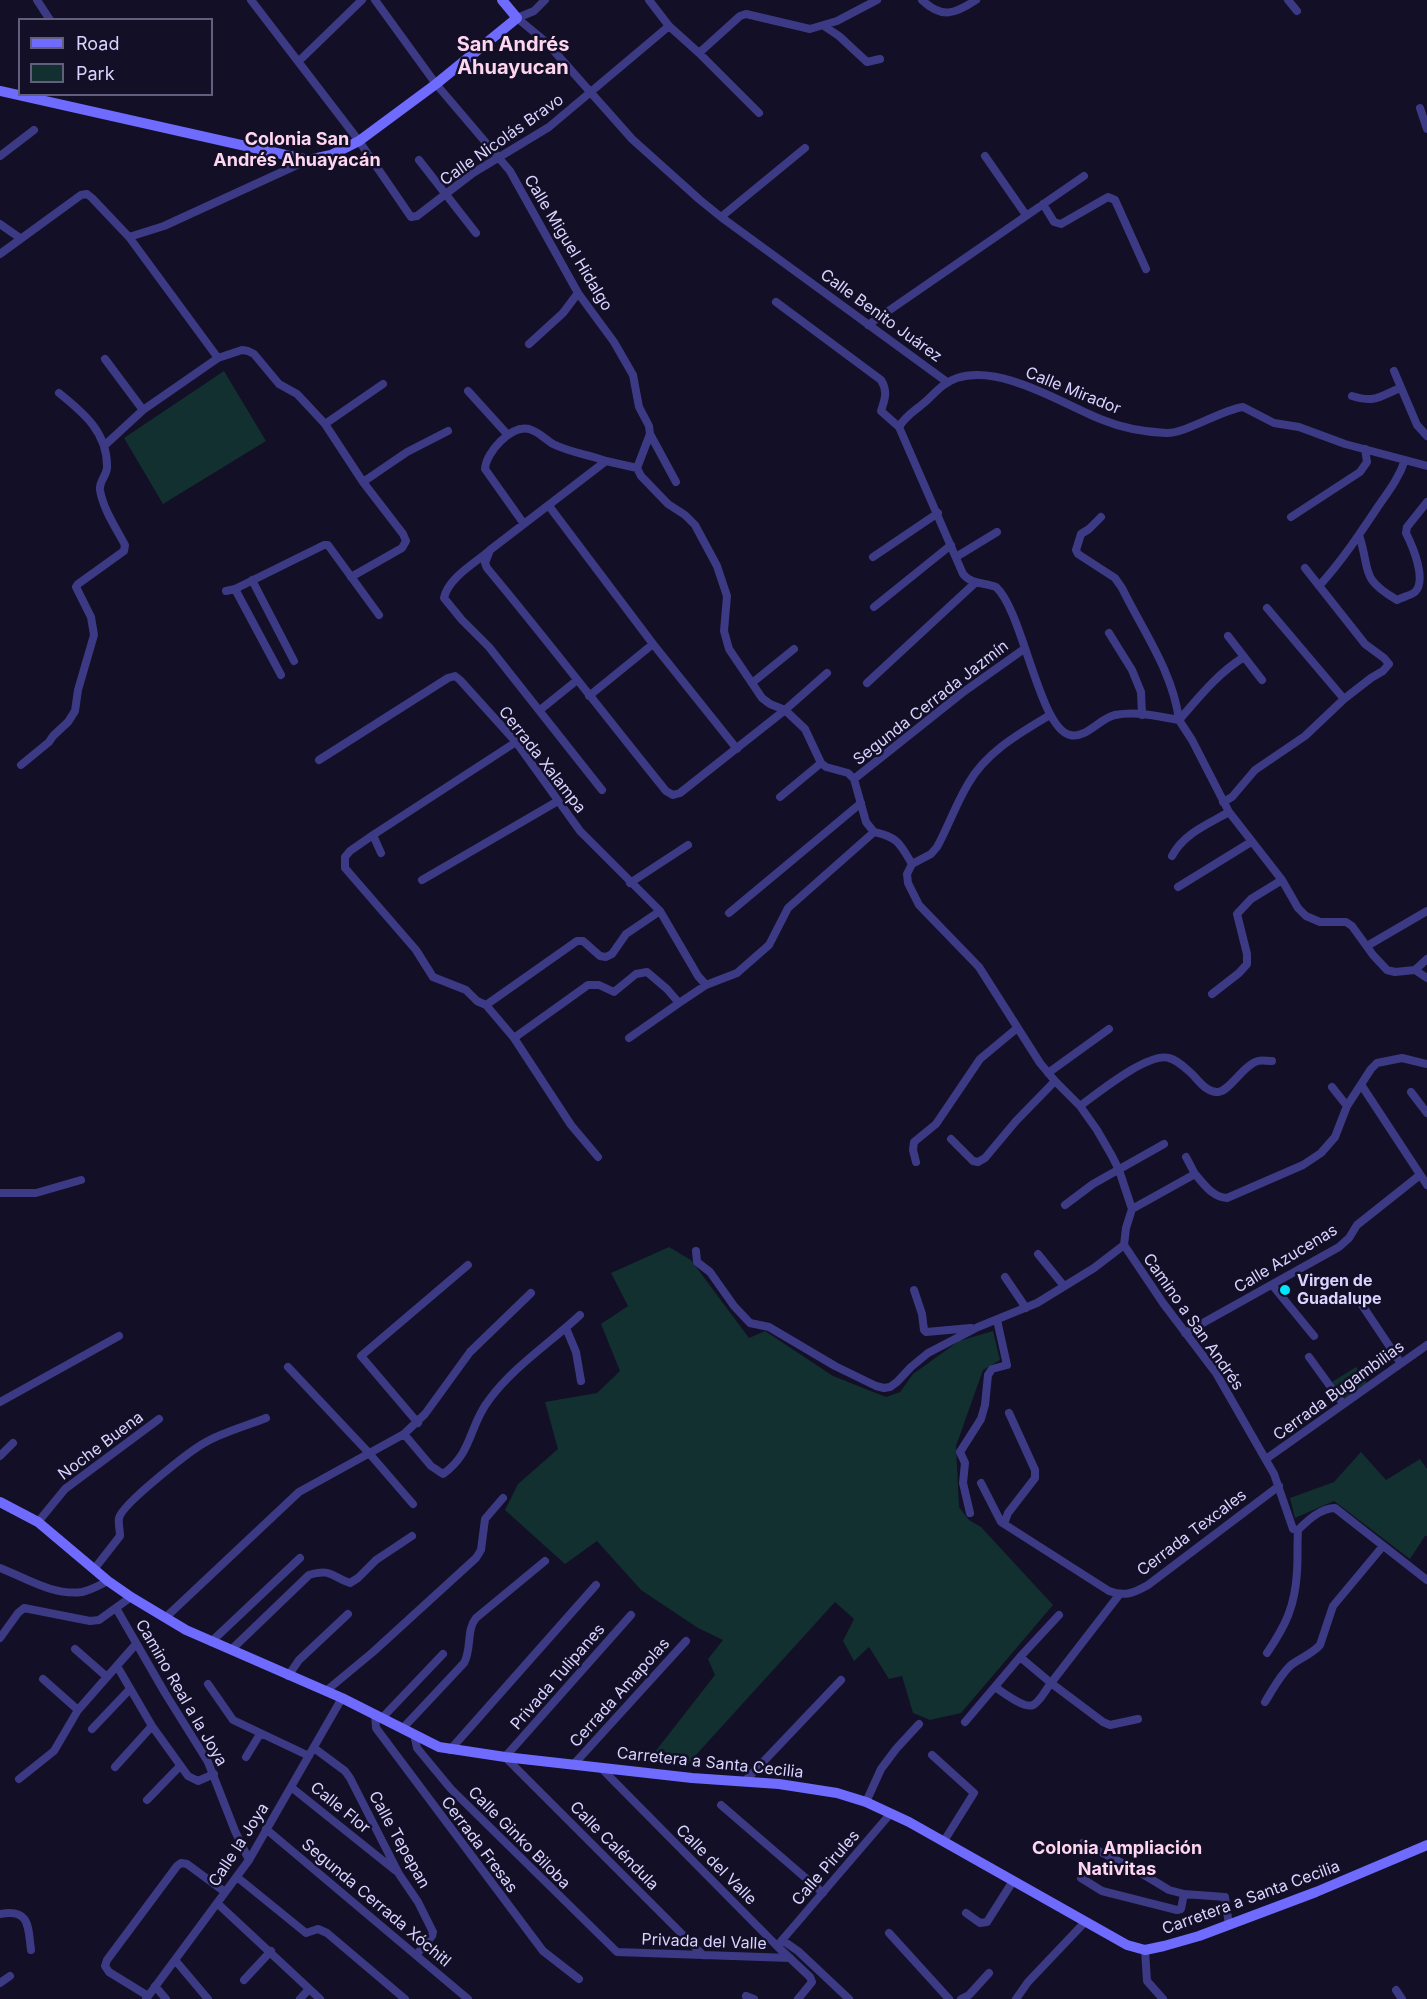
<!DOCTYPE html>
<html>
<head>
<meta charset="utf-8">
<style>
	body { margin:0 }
	#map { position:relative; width:1427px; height:1999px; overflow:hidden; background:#130f26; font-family:Inter,sans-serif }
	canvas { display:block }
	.legend { position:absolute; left:18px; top:18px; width:195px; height:78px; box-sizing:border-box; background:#130f26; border:2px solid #625e7d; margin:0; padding:8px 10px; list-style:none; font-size:18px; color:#d9d4ff }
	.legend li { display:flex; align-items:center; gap:12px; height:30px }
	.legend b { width:30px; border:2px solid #625e7d }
</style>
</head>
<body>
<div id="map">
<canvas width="1427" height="1999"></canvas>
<ul class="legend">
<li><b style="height:8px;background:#6f6bff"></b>Road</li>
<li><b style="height:16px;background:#12302f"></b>Park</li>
</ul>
</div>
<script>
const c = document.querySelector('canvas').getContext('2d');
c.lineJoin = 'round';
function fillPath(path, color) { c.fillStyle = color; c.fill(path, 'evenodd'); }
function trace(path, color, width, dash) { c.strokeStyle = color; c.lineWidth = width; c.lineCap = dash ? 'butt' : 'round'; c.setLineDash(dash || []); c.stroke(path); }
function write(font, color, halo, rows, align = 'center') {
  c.font = font + ' Inter,sans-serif'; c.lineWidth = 5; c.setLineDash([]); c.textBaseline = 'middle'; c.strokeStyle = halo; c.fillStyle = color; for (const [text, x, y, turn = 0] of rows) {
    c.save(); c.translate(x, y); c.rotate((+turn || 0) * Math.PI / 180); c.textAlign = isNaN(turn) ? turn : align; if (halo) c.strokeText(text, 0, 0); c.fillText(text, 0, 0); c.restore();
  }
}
fillPath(new Path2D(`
	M 224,371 L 266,441 L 163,504 L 124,438 Z
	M 669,1247 L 691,1260 L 749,1338 L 765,1331 L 833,1376 L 886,1397 L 900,1392 L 913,1374 L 959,1341 L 993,1331 L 1000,1360 L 983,1370 L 956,1446 L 959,1507 L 969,1520 L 981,1527 L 1053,1605 L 961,1713 L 930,1720 L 913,1713 L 902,1676 L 889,1679 L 869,1647 L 854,1661 L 843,1641 L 854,1619 L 835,1602 L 685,1767 L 647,1762 L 715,1675 L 708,1659 L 723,1640 L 698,1628 L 641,1590 L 597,1541 L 565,1564 L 505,1510 L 518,1484 L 558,1449 L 545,1402 L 597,1393 L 620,1371 L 601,1324 L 628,1306 L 611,1273 Z
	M 1356,1367 L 1367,1383 L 1343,1399 L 1332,1382 Z
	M 1361,1452 L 1386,1480 L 1420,1459 L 1427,1469 L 1427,1536 L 1425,1536 L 1410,1559 L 1334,1501 L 1295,1518 L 1290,1498 L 1334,1482 Z`), '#12302f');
trace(new Path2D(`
	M 37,0 L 50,20
	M 251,0 L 359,141 L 411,217 L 417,216 L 473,173 L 549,127 L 669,26 L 699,53 L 740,16 L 746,14 L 810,29 L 837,21 L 877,0
	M 375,0 L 436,84 L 510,171 L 578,293 L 614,342 L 633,375 L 639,407 L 649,426 L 650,434 L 637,468 L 641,476 L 668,504 L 685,515 L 695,525 L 717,566 L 727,596 L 724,631 L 729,649 L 762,698 L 770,704 L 785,710 L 805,729 L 821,763 L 826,767 L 848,773 L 854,779 L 866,822 L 874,832
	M 545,0 L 534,11 L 517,18 L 546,42 L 632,139 L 700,200 L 721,217 L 947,382
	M 649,0 L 669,26
	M 922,0 C 942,19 955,14 976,0
	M 1288,0 L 1297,11
	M 824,26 L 839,36 L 867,62 L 880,59
	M 699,53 L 759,113
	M 299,61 L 362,0
	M 1420,108 L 1427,129
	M 0,156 L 34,130
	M 985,156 L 1026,215
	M 419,160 L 476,233
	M 1043,204 L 1054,222 L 1061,224 L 1108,197 L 1115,200 L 1146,269
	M 721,217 L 805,148
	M 0,224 L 20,238
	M 129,237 L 164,226 L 308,160
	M 0,254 L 81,195 L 87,194 L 92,198 L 129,237 L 218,358
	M 776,302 L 881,380 C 888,391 885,399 881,411 L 899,427
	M 868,325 L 1084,176
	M 529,344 L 563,313 L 578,293
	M 105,359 L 143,410
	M 1394,371 L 1417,425 L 1427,436
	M 468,391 L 507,434
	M 1352,396 C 1375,403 1379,397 1400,388
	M 325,424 L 383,384
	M 650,434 L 676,482
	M 104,446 L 143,410 L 218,358 L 242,350 L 248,351 L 254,354 L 279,384 L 297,394 L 313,411 L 325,424 L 363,482 L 403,534 L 406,541 L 402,548 L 351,577
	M 1427,466 L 1345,444 L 1299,427 L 1274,423 L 1243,407 C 1221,410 1185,434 1166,433 C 1146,432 1122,428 1103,420 C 1062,404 1002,364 957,378 C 944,382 935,393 925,402 C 916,410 905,416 899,427 L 963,574 C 972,585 983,582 996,587 C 1023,611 1039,728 1070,735 C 1086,739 1100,718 1115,715 C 1135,711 1159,716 1179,720 L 1192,740 L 1229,812 L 1282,880 L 1298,908 L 1306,916 L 1320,922 L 1346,922 L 1352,926 L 1373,955 L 1387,970 L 1395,972 L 1415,970 L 1427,978
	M 637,468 L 606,461 L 490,550 L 485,563 L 487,568 C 548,641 606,717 666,791 L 673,795 L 680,793 L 785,710 L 827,673
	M 363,482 L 407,452 L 448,431
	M 549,506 L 653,644 L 737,749
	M 1101,517 L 1089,529 L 1081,534 L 1076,550 L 1078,554 L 1115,578 L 1122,588 C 1143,631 1173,672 1179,720 C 1199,697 1218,673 1244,657
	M 1291,517 L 1360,472 L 1367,462 L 1365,449
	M 524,524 L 485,469 C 486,452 511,425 529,429 C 539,432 545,439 553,444 C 569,452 589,455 606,461
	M 1359,535 C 1371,571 1359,578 1397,600 C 1402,597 1410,596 1415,592 C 1427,580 1413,547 1406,533 L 1407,527 L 1427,502
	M 489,551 C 475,563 448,578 444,598 L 462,620 L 489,647 L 602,790
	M 873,557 L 938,513
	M 956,557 L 997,532
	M 252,580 L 294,661
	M 1319,586 C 1341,562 1359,535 1377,508 C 1388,492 1399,478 1405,460
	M 235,589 L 281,675
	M 226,591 L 235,589 L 324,545 L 328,545 L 379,615
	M 874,607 L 951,545
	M 1267,608 L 1344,699
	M 1109,633 L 1132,670 L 1141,692 L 1142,715
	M 1228,636 L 1262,680
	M 752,683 L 794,649
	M 867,683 L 975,583
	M 589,696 L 653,644
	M 540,710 L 576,681
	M 319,760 L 448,678 L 455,676 L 460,680 L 516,742 L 580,831 L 660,911 L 698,976 L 706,985
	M 21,765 L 49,742 L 53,736 L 68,722 L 75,711 L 78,690 L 94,635 L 91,617 L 76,587 L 78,584 L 124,551 L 125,545 C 116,528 103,509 100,490 C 99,481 106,477 107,468 C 108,433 84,413 59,393
	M 854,779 L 962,693 L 1024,649
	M 780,797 L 821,763
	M 1223,802 L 1232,797 L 1255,770 L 1305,736 L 1344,699 L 1371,678 L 1383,671 L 1389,664 L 1384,658 L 1365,644 L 1305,568
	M 874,832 C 898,837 900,844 912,864 L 907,874 L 908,883 L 919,905 L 979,967 L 1040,1063 L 1055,1081 L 1080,1106 L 1097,1130 L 1112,1156 L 1119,1170 L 1132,1209 L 1126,1228 L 1124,1245 L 1163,1303 L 1216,1373 L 1274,1474 L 1293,1529 L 1298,1530 C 1308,1520 1321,1508 1335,1508 L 1427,1580
	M 373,835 L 350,851 L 345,857 L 345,868 L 416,950 L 433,977 L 466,990 L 477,1001 L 486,1005
	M 381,853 L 373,835 L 516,742
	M 1172,856 C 1183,834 1208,824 1229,812
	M 912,864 L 931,854 L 937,847 C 948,827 956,804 968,784 C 986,752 1020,733 1050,715
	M 422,880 L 558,801
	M 630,883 L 688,845
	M 1178,887 L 1251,842
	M 729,913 L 861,803
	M 1367,946 L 1427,911
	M 1415,970 L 1427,959
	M 1212,994 L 1239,973 L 1247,964 L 1247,954 L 1237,914 L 1251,899 L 1282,880
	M 514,1038 L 588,985 L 599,985 L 614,992 L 636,974 L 647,972 L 667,989 L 679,1003 L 706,985 L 737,973 L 769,945 L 788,908 L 874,832
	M 629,1038 L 679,1003
	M 1048,1073 L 1109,1029
	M 1362,1086 L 1427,1185
	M 1332,1087 L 1347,1106
	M 1411,1092 L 1427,1113
	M 1080,1106 C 1098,1093 1148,1052 1169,1058 C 1178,1060 1185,1068 1192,1074 C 1199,1081 1207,1093 1218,1092 C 1230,1091 1243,1065 1258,1061 C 1262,1060 1267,1061 1272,1061
	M 951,1139 L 973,1161 L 978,1162 L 985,1158 L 1016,1121 L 1055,1081
	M 598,1157 L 571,1125 L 514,1038 L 486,1005 L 577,941 L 583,941 L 600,956 L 606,957 L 612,954 L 626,934 L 660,911
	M 1186,1157 L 1195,1174
	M 916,1162 L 913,1150 L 914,1142 L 936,1124 L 980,1059 L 1016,1029
	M 0,1193 L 36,1193 L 81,1180
	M 1065,1205 L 1093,1184 L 1164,1144
	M 1132,1209 L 1195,1174 C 1204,1184 1212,1197 1227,1198 L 1303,1165 L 1321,1153 L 1335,1137 L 1347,1106 L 1371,1069 L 1377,1063 L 1402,1058 L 1427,1064
	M 696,1251 L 697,1262 L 710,1272 L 734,1306 L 750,1323 L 769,1327 L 835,1366 L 876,1386 L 884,1388 L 890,1387 L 897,1382 L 911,1367 L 928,1353 L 978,1327 L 1037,1303 L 1094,1268 L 1124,1245
	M 1038,1254 L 1064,1286
	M 1005,1277 L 1026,1308
	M 1273,1286 L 1314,1336
	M 914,1290 L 922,1314 L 924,1330 L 926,1332 L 971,1328
	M 1362,1305 L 1400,1362
	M 566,1328 L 576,1352 L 581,1381
	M 1185,1333 L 1339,1247 L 1349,1238 L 1357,1225 L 1420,1175
	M 1309,1357 L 1343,1404
	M 288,1367 L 368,1452 L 413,1504
	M 0,1402 L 119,1336
	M 418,1423 L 361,1356 L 468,1265
	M 404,1434 L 431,1466 L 443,1474 C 473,1453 469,1425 489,1400 C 513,1367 550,1343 580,1315
	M 0,1456 L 13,1443
	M 1266,1459 L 1427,1345
	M 981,1483 L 1001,1522 L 1109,1591 C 1125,1597 1134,1593 1148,1585 L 1279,1486
	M 970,1513 L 963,1483 L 965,1463 L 960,1452 L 981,1419 L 985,1405 L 988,1375 L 992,1369 L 1007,1365 L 997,1320
	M 38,1522 L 65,1489 L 159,1419
	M 1004,1524 L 1008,1513 L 1035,1478 L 1035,1470 L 1009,1413
	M 0,1568 C 26,1578 53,1596 82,1592 C 91,1590 100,1585 108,1581
	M 95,1568 L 120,1536 C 120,1530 118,1523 119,1518 C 122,1504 191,1450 206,1442 C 224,1432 246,1426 266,1418
	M 116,1608 L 165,1693 L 208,1762 L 235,1831 L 249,1860
	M 631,1615 L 505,1757 L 703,1955
	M 165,1618 L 299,1492 L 404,1434 L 425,1414 L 470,1352 L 531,1293
	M 0,1638 L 18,1613 L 24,1608 L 90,1621 L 99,1620 L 131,1597
	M 211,1642 L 300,1558
	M 75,1649 L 107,1677
	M 231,1650 L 309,1575 C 332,1568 331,1577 350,1583 L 358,1578 L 376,1560 L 412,1536
	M 1267,1653 C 1286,1625 1295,1606 1297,1572 C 1298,1558 1297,1544 1298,1530
	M 1020,1657 L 1051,1683 L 1119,1595
	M 117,1666 L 152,1726 L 188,1776 L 198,1781 L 214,1774
	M 288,1676 L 299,1660 L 348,1614
	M 43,1679 L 78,1710
	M 208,1684 L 233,1720 L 309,1756
	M 995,1687 C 1003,1692 1024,1709 1033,1705 C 1040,1702 1046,1689 1051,1683 L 1103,1722 L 1110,1725 L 1138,1719
	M 326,1691 L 373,1652 L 476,1558 L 481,1550 L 485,1519 L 503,1498
	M 1265,1702 C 1273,1689 1280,1675 1291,1665 C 1300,1658 1312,1654 1320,1645 L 1333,1606 L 1383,1546
	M 375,1714 L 376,1728 L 543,1951 L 579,1979
	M 382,1718 L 443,1654
	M 965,1722 L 1020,1657 L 1059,1615
	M 403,1728 L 464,1663 C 472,1649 466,1630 476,1618 L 545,1561
	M 92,1729 L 130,1689
	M 414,1734 L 417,1748 L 451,1789 L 617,1952 L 790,1958
	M 314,1748 L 345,1771 L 350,1778 L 399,1874 L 418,1902 L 433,1932 L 432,1936 L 417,1954
	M 450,1750 L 596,1585
	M 932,1755 L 974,1793 L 944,1841
	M 246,1757 L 260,1734
	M 574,1764 L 686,1641
	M 115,1767 L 152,1726
	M 601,1768 L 777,1946 L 810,1977 L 812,1982 L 798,1999
	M 19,1779 L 54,1751 L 78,1710 L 136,1644
	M 744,1782 L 841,1680
	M 291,1787 L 396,1871
	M 147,1800 L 180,1766
	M 866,1802 L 881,1769 L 896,1749 L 919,1724
	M 721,1805 L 823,1893
	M 266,1829 L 468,1999
	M 1083,1843 L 1136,1870 L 1169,1890 L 1184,1894 L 1225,1897 L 1229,1925
	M 237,1877 L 306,1933 L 318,1929 L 327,1933 L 405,1999
	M 1081,1878 L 1102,1891 L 1177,1910 L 1181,1909 L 1184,1894
	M 217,1903 L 320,1999
	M 966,1913 L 980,1923 L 987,1922 L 1013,1881
	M 0,1914 C 30,1908 28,1927 31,1950
	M 889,1933 L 949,1999
	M 782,1940 L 798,1951 L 849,1999
	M 777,1946 L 891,1813
	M 1145,1950 L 1147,1981 L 1163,1999
	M 175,1960 L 208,1999
	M 244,1980 L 271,1951
	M 0,1983 L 10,1976
	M 155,1986 L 166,1999
	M 1396,1990 L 1402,1999
	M 148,1996 L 109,1972 L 105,1966 L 107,1960 L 177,1866 L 181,1863 L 187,1864 L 225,1892
	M 746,1996 L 754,1999
	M 146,1999 L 249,1860 L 342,1698
	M 300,1999 L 309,1989
	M 961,1999 L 969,1995 L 989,1973
	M 1016,1999 L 1028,1982 L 1085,1922`), '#3d3a85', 8);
trace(new Path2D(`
	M 0,91 L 308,160 L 331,155 L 359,141 L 436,84 L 517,18 L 502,0
	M 0,1502 L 38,1522 L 108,1581 L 131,1597 L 186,1630 L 342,1698 L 439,1747 L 505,1757 L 692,1778 L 779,1784 L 837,1793 L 866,1802 L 909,1822 L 1127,1945 L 1145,1950 L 1164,1946 L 1199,1936 L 1316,1892 L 1427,1845`), '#6f6bff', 10);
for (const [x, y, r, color] of [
	[1285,1290,6,"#00e5ff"]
]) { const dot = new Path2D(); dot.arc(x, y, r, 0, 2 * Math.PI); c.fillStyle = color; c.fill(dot); trace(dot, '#130f26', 2); }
write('16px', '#d9d4ff', '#130f26', [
	["Calle Nicolás Bravo",502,140,-35],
	["Calle Miguel Hidalgo",568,243,59],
	["Calle Benito Juárez",881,316,36],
	["Calle Mirador",1073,391,22],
	["Segunda Cerrada Jazmín",931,703,-38],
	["Cerrada Xalampa",542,760,52],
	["Calle Azucenas",1286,1259,-31],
	["Camino a San Andrés",1193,1322,55],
	["Cerrada Bugambilias",1339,1391,-36],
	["Noche Buena",101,1446,-37],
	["Cerrada Texcales",1192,1533,-37],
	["Privada Tulipanes",558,1677,-49],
	["Camino Real a la Joya",181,1693,60],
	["Cerrada Amapolas",620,1693,-48],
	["Carretera a Santa Cecilia",710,1763,6],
	["Calle Flor",340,1808,39],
	["Calle Ginko Biloba",519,1838,45],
	["Calle Tepepan",399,1840,61],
	["Calle la Joya",239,1845,-57],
	["Cerrada Fresas",479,1845,53],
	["Calle Caléndula",614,1846,45],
	["Calle del Valle",716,1865,45],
	["Calle Pirules",826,1868,-49],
	["Carretera a Santa Cecilia",1251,1898,-20],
	["Segunda Cerrada Xóchitl",376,1903,40],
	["Privada del Valle",704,1942,2]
]);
write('bold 16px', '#d9d4ff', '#130f26', [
	["Virgen de",1297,1281],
	["Guadalupe",1297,1299]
], 'left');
write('bold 18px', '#ffd6f0', '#130f26', [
	["Colonia San",297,140],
	["Andrés Ahuayacán",297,161],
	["Colonia Ampliación",1117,1849],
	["Nativitas",1117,1870]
]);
write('bold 20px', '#ffd6f0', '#130f26', [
	["San Andrés",513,45],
	["Ahuayucan",513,68]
]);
</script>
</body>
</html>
